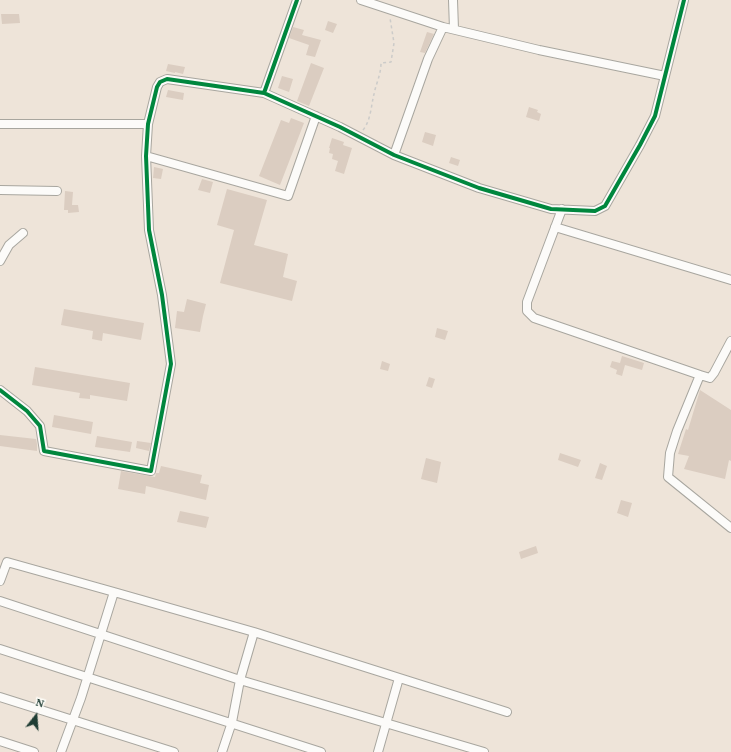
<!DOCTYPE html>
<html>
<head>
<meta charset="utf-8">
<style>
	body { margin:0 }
	#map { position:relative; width:731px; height:752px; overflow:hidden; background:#eee4d9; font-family:Vollkorn,serif }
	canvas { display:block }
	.north { position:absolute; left:16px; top:696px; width:40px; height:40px; -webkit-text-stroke:3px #fdfcf7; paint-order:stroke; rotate:17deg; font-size:11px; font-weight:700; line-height:16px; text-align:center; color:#1f3d34 }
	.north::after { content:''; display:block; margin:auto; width:14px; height:18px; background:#1f3d34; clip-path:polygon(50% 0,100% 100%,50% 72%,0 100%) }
</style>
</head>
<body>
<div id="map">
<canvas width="731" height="752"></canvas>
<div class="north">N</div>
</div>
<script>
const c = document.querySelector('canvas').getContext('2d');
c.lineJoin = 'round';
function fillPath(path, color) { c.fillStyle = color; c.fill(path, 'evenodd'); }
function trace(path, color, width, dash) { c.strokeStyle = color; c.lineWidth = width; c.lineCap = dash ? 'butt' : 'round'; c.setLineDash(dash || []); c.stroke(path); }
fillPath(new Path2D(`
	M 1,14 L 19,14 L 20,23 L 2,24 Z
	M 328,21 L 337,24 L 333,33 L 325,30 Z
	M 293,27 L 304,30 L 302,35 L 321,40 L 315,57 L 306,55 L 309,45 L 289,38 Z
	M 427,32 L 434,34 L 425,53 L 420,52 Z
	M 311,63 L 324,68 L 309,106 L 297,101 Z
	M 168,64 L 185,67 L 183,74 L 175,72 L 175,73 L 166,71 Z
	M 282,76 L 293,79 L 289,92 L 278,88 Z
	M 168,90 L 184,93 L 183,100 L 166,97 Z
	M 529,107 L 538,110 L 537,112 L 541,114 L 539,121 L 526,117 Z
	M 291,118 L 304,123 L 280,185 L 259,176 L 281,120 L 289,123 Z
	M 425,132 L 436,135 L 433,146 L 422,142 Z
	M 332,138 L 344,142 L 343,145 L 352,148 L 344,174 L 335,171 L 338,161 L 332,159 L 333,154 L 329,153 L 330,148 L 329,148 Z
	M 451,157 L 460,160 L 458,166 L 449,163 Z
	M 154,167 L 163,169 L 161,179 L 153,178 Z
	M 202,179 L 213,182 L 210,193 L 198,190 Z
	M 227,189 L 267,200 L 254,245 L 288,254 L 283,277 L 297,281 L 292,301 L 220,283 L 234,230 L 217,225 Z
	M 65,191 L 73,192 L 72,205 L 78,205 L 79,212 L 68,213 L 68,210 L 64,210 Z
	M 187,299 L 206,304 L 203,316 L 200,332 L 175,328 L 177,311 L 184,312 Z
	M 64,309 L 144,323 L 141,340 L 103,333 L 102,341 L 92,339 L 93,331 L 61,325 Z
	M 437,328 L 448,331 L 445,340 L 435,337 Z
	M 622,356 L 644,363 L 642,370 L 625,365 L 622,376 L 616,374 L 617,370 L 610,367 L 612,361 L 620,363 Z
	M 382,361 L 390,364 L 388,371 L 380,369 Z
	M 35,367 L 130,383 L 127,401 L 90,395 L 90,399 L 79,398 L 80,393 L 32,385 Z
	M 429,377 L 435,379 L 432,388 L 426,386 Z
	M 700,390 L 731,410 L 731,461 L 729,460 L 725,479 L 684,469 L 689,456 L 678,454 L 686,429 L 688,430 Z
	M 54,415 L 93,422 L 91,434 L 52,427 Z
	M 0,435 L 36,439 L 37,444 L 37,451 L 0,446 Z
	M 97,436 L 132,442 L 130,452 L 95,447 Z
	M 137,441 L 151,443 L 149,451 L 136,448 Z
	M 560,453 L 581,460 L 578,467 L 558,460 Z
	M 426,458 L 441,462 L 437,483 L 421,479 Z
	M 600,463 L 607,466 L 602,480 L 595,478 Z
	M 161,466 L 202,475 L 200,483 L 209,485 L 206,500 L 146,486 L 145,494 L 118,489 L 121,471 L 155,477 L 156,473 L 159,473 Z
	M 621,500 L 632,503 L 628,517 L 617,513 Z
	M 180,511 L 209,517 L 206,528 L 177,522 Z
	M 536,546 L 538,553 L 521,559 L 519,552 Z`), '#dbcdc1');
const minor = new Path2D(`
	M 297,0 L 264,93 L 340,127 L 394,155 L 479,188 L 551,209 L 595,211 L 605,206 L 640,145 L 655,116 L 684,0
	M 361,0 L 443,27 L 428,59 L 394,155
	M 453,0 L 454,29
	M 443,27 L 539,50 L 665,76
	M 0,124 L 148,124
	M 146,156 L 288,196 L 316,116
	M 0,190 L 57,191
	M 562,209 L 527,302 L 527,311 L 534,318 L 700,375 L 677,431 L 670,453 L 668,477 L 731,528
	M 555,227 L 731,280
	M 0,261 L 9,245 L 23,233
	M 700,375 L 710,378 L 714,373 L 731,341
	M 0,390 L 27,411 L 40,426 L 44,451 L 151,471 L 171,364 L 162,295 L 149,230 L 146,156 L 148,124 L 157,87 L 160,82 L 167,79 L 264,93
	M 0,581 L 7,562 L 114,592 L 254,632 L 507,712
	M 0,601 L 240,680 L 484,752
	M 0,649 C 107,684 215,717 321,752
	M 0,697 L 174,752
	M 0,741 L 34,752
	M 61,752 L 81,698 L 114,592
	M 222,752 L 232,722 L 240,680 L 254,632
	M 378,752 L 399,678`);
trace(minor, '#a8a69f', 10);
trace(new Path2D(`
	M 363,130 C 371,120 371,106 374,94 C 376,84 381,74 381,63 L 391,62 L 394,43 L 390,18`), '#cccbc9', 1.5, [3, 3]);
trace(minor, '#fcfbf9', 8);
trace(new Path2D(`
	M 297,0 L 264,93 L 340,127 L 394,155 L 479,188 L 551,209 L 595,211 L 605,206 L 640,145 L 655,116 L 684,0
	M 0,390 L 27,411 L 40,426 L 44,451 L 151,471 L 171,364 L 162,295 L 149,230 L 146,156 L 148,124 L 157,87 L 160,82 L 167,79 L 264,93`), '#00873e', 4);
</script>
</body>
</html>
